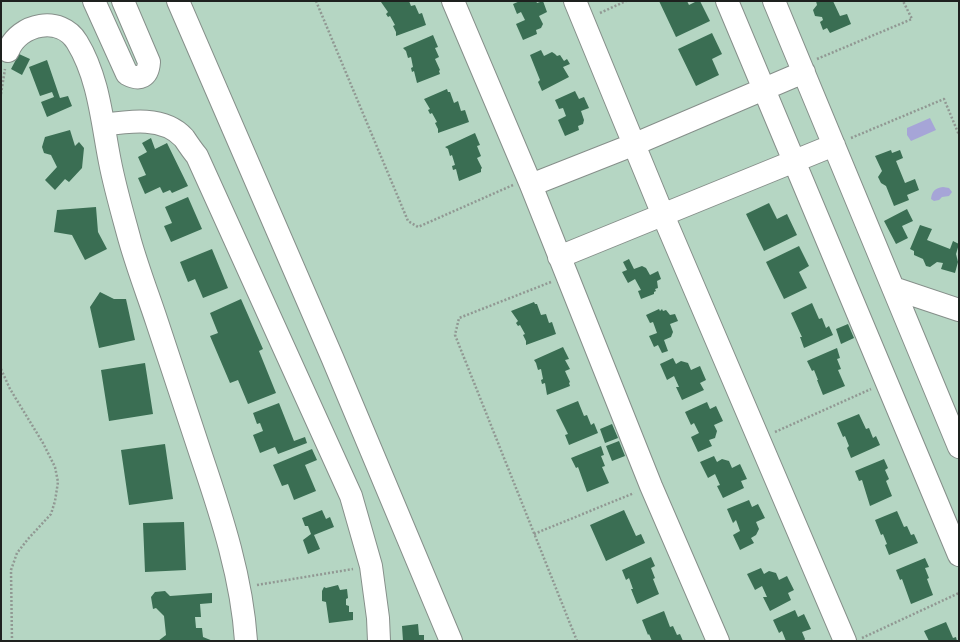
<!DOCTYPE html>
<html>
<head>
<meta charset="utf-8">
<style>
	body { margin:0 }
	#map { position:relative; width:960px; height:642px; overflow:hidden; background:#e5efe9; font-family:"Fira Sans Condensed",sans-serif }
	canvas { display:block }
	.frame { position:absolute; inset:0; border:2px solid #1e211f; pointer-events:none }
</style>
</head>
<body>
<div id="map">
<canvas width="960" height="642"></canvas>
<div class="frame"></div>
</div>
<script>
const c = document.querySelector('canvas').getContext('2d');
c.lineJoin = 'round';
function fillPath(path, color) { c.fillStyle = color; c.fill(path, 'evenodd'); }
function trace(path, color, width, dash) { c.strokeStyle = color; c.lineWidth = width; c.lineCap = dash ? 'butt' : 'round'; c.setLineDash(dash || []); c.stroke(path); }
fillPath(new Path2D(`
	M 1,1 L 959,1 L 959,641 L 1,641 Z`), '#b5d6c3');
fillPath(new Path2D(`
	M 930,118 L 936,130 L 911,141 L 907,135 L 907,128 Z
	M 943,187 L 949,188 L 952,192 L 949,196 L 942,197 L 939,200 L 934,201 L 931,199 C 932,191 935,188 943,187 Z`), '#a6a5d7');
fillPath(new Path2D(`
	M 383,1 L 409,1 L 411,6 L 415,5 L 419,14 L 422,13 L 426,25 L 396,36 L 396,32 L 393,26 L 395,25 L 390,16 L 388,17 L 386,14 L 388,12 L 381,2 Z
	M 520,1 L 536,1 L 537,3 L 543,1 L 547,12 L 539,16 L 543,24 L 541,28 L 536,30 L 537,34 L 523,40 L 516,24 L 525,20 L 521,12 L 517,14 L 513,4 Z
	M 659,1 L 687,1 L 689,5 L 697,1 L 700,1 L 710,21 L 676,37 Z
	M 816,1 L 833,1 L 840,16 L 847,14 L 851,24 L 830,33 L 827,28 L 823,30 L 820,22 L 823,20 L 822,17 L 815,16 L 813,10 L 817,5 Z
	M 712,33 L 722,54 L 712,59 L 719,75 L 696,86 L 678,49 Z
	M 433,35 L 438,47 L 435,48 L 439,57 L 435,59 L 440,70 L 439,71 L 440,74 L 417,83 L 414,71 L 412,72 L 411,68 L 413,67 L 411,57 L 408,58 L 406,51 L 403,48 Z
	M 541,50 L 544,56 L 552,52 L 555,54 L 557,56 L 560,55 L 564,61 L 567,59 L 570,64 L 563,67 L 569,77 L 542,91 L 538,82 L 540,80 L 530,55 Z
	M 19,54 L 30,59 L 22,75 L 11,69 Z
	M 47,60 L 60,98 L 68,96 L 72,106 L 47,117 L 41,102 L 54,97 L 52,92 L 40,96 L 29,67 Z
	M 447,89 L 448,92 L 450,92 L 454,103 L 458,101 L 461,111 L 465,110 L 469,122 L 438,133 L 438,129 L 435,123 L 437,122 L 432,113 L 430,114 L 428,110 L 430,109 L 424,99 Z
	M 575,91 L 579,99 L 584,97 L 589,108 L 581,111 L 584,120 L 583,124 L 578,126 L 579,130 L 565,136 L 558,120 L 566,116 L 563,108 L 559,109 L 555,100 Z
	M 70,130 L 75,146 L 79,142 L 84,148 L 82,168 L 69,182 L 65,179 L 55,190 L 45,180 L 57,167 L 51,155 L 44,153 L 42,147 L 45,137 Z
	M 475,133 L 480,145 L 477,146 L 481,156 L 477,158 L 482,168 L 481,169 L 481,172 L 459,181 L 456,169 L 453,170 L 452,166 L 455,165 L 452,155 L 450,156 L 448,149 L 445,147 Z
	M 151,138 L 155,149 L 167,143 L 188,186 L 172,193 L 170,190 L 163,193 L 160,187 L 145,194 L 138,178 L 146,175 L 138,157 L 147,152 L 142,143 Z
	M 891,150 L 892,153 L 900,150 L 903,158 L 896,161 L 905,183 L 915,179 L 919,190 L 907,195 L 909,200 L 894,206 L 886,186 L 881,183 L 878,177 L 882,171 L 875,156 Z
	M 188,197 L 202,229 L 171,242 L 164,226 L 172,223 L 165,207 Z
	M 769,203 L 777,219 L 787,214 L 797,235 L 764,251 L 746,214 Z
	M 96,207 L 98,232 L 107,249 L 85,260 L 72,235 L 54,232 L 57,210 Z
	M 907,209 L 913,221 L 902,226 L 908,238 L 896,244 L 884,221 Z
	M 920,225 L 932,229 L 927,240 L 950,249 L 953,241 L 959,244 L 956,254 L 958,262 L 955,273 L 941,269 L 943,263 L 937,262 L 930,267 L 926,266 L 923,259 L 914,255 L 914,251 L 910,249 Z
	M 799,246 L 809,266 L 799,272 L 807,288 L 784,299 L 766,262 Z
	M 212,249 L 228,288 L 203,298 L 195,279 L 188,282 L 180,262 Z
	M 629,259 L 634,269 L 642,266 L 646,268 L 650,275 L 658,271 L 661,279 L 657,281 L 658,288 L 655,289 L 656,291 L 654,292 L 654,294 L 641,299 L 638,291 L 641,290 L 635,279 L 628,283 L 622,272 L 627,270 L 623,262 Z
	M 100,292 L 114,299 L 126,299 L 135,340 L 99,348 L 90,307 Z
	M 241,299 L 263,349 L 259,351 L 276,393 L 248,404 L 238,380 L 230,383 L 210,336 L 218,333 L 210,313 Z
	M 534,302 L 535,304 L 537,304 L 541,315 L 546,314 L 549,323 L 552,322 L 556,334 L 526,345 L 526,341 L 523,335 L 525,334 L 520,325 L 518,326 L 516,323 L 518,321 L 511,311 Z
	M 812,303 L 819,319 L 822,318 L 826,328 L 829,326 L 833,335 L 804,348 L 800,337 L 802,337 L 791,313 Z
	M 659,309 L 660,311 L 662,309 L 663,311 L 666,310 L 670,315 L 675,314 L 678,321 L 670,324 L 673,332 L 671,337 L 664,340 L 668,351 L 662,353 L 658,345 L 654,347 L 649,336 L 657,333 L 653,322 L 650,323 L 646,315 Z
	M 848,324 L 854,338 L 841,344 L 836,329 Z
	M 563,347 L 569,359 L 565,360 L 570,369 L 565,371 L 570,382 L 569,383 L 570,386 L 547,395 L 545,383 L 542,384 L 541,380 L 543,379 L 541,369 L 538,370 L 536,363 L 534,360 Z
	M 837,348 L 840,358 L 837,359 L 841,369 L 838,370 L 845,386 L 823,395 L 817,380 L 818,380 L 814,370 L 812,371 L 807,361 Z
	M 673,358 L 676,364 L 681,361 L 688,363 L 691,370 L 700,366 L 706,380 L 700,383 L 704,390 L 682,400 L 676,387 L 679,387 L 674,376 L 667,380 L 660,364 Z
	M 145,363 L 153,414 L 109,421 L 101,370 Z
	M 578,401 L 584,416 L 587,415 L 591,425 L 594,423 L 598,433 L 569,445 L 565,435 L 568,434 L 556,410 Z
	M 707,402 L 710,409 L 716,406 L 723,421 L 714,425 L 717,431 L 715,438 L 709,440 L 712,446 L 698,452 L 691,437 L 699,433 L 694,423 L 691,425 L 685,412 Z
	M 279,403 L 294,441 L 305,437 L 307,443 L 278,454 L 275,447 L 260,453 L 253,435 L 263,431 L 260,423 L 257,424 L 253,413 Z
	M 859,414 L 866,429 L 869,428 L 873,438 L 876,436 L 880,445 L 851,458 L 847,448 L 849,446 L 845,436 L 843,437 L 837,423 Z
	M 612,424 L 618,438 L 605,443 L 600,429 Z
	M 619,441 L 625,456 L 612,461 L 606,446 Z
	M 165,444 L 173,499 L 129,505 L 121,450 Z
	M 601,446 L 604,455 L 601,456 L 605,466 L 602,467 L 609,483 L 587,492 L 578,467 L 576,468 L 571,458 Z
	M 312,449 L 317,460 L 305,465 L 316,491 L 294,500 L 288,484 L 282,486 L 273,465 Z
	M 714,456 L 717,462 L 722,459 L 729,461 L 732,468 L 740,464 L 747,479 L 741,481 L 744,488 L 723,498 L 717,486 L 720,485 L 715,474 L 708,478 L 700,462 Z
	M 884,459 L 888,468 L 885,470 L 889,479 L 886,481 L 892,496 L 870,506 L 862,480 L 859,481 L 855,471 Z
	M 749,500 L 752,507 L 758,504 L 765,518 L 756,522 L 759,529 L 756,535 L 751,538 L 754,543 L 740,550 L 733,535 L 740,531 L 736,520 L 733,523 L 727,509 Z
	M 322,510 L 326,519 L 330,517 L 334,527 L 314,535 L 320,549 L 308,554 L 303,540 L 311,534 L 308,526 L 305,526 L 302,518 Z
	M 624,510 L 636,536 L 641,534 L 645,543 L 606,561 L 590,525 Z
	M 897,511 L 904,527 L 907,526 L 911,535 L 914,534 L 918,543 L 889,555 L 885,545 L 887,544 L 883,534 L 881,535 L 875,520 Z
	M 184,522 L 186,570 L 145,572 L 143,523 Z
	M 651,557 L 655,566 L 651,568 L 655,578 L 653,579 L 659,594 L 637,604 L 631,589 L 633,589 L 629,578 L 626,580 L 622,570 Z
	M 925,558 L 929,567 L 925,568 L 929,578 L 927,579 L 933,595 L 911,604 L 902,579 L 900,580 L 896,570 Z
	M 761,568 L 764,574 L 769,571 L 776,573 L 779,580 L 787,576 L 794,590 L 788,593 L 791,600 L 770,611 L 763,597 L 767,597 L 762,586 L 755,590 L 747,574 Z
	M 338,585 L 340,590 L 347,589 L 348,598 L 346,599 L 346,605 L 349,606 L 349,612 L 353,612 L 353,620 L 329,623 L 326,602 L 322,601 L 322,591 L 324,587 L 326,588 Z
	M 165,591 L 170,596 L 212,593 L 212,603 L 200,604 L 201,617 L 195,617 L 196,628 L 202,628 L 203,637 L 213,641 L 158,641 L 166,635 L 164,616 L 156,608 L 153,609 L 151,597 L 155,592 Z
	M 795,610 L 798,617 L 804,614 L 811,629 L 802,632 L 805,639 L 804,641 L 786,641 L 782,631 L 779,633 L 773,620 Z
	M 664,611 L 670,627 L 673,626 L 677,635 L 680,634 L 683,641 L 652,641 L 649,634 L 648,635 L 642,620 Z
	M 946,622 L 953,638 L 956,637 L 957,641 L 929,641 L 924,631 Z
	M 418,624 L 419,635 L 424,635 L 424,641 L 403,641 L 402,626 Z`), '#3a6e53');
const minor = new Path2D(`
	M 94,1 L 127,74 C 140,81 148,77 149,62 L 123,1
	M 178,1 L 332,357 L 451,641
	M 453,1 L 531,185 L 651,486 L 718,641
	M 575,1 L 663,215 L 845,641
	M 727,1 L 959,555
	M 774,1 L 959,447
	M 8,51 C 19,23 61,15 77,42 C 99,78 102,122 110,162 C 115,188 123,215 130,241 C 138,269 148,295 157,322 C 172,368 187,413 202,458 C 222,517 242,579 246,641
	M 104,125 C 130,121 164,116 184,138 C 188,144 192,150 197,156 L 351,496 L 371,566 L 378,618 L 379,641
	M 531,185 L 635,144 L 804,72
	M 559,257 L 834,145
	M 893,288 L 959,310`);
trace(minor, '#868f8a', 24);
trace(new Path2D(`
	M 316,1 L 408,221 L 418,227 L 513,185
	M 600,13 L 626,1
	M 817,59 L 912,19 L 903,1
	M 1,94 L 5,69
	M 851,138 L 944,99 L 959,135
	M 551,282 L 459,318 L 455,335 L 577,641
	M 1,369 L 10,389 L 43,443 L 55,467 L 58,482 L 55,501 L 51,514 L 28,539 L 17,553 L 11,570 L 12,641
	M 775,432 L 871,389
	M 534,534 L 634,493
	M 257,585 L 353,569
	M 862,638 L 959,593`), '#919893', 2.5, [2, 2]);
trace(minor, '#fff', 22);
</script>
</body>
</html>
